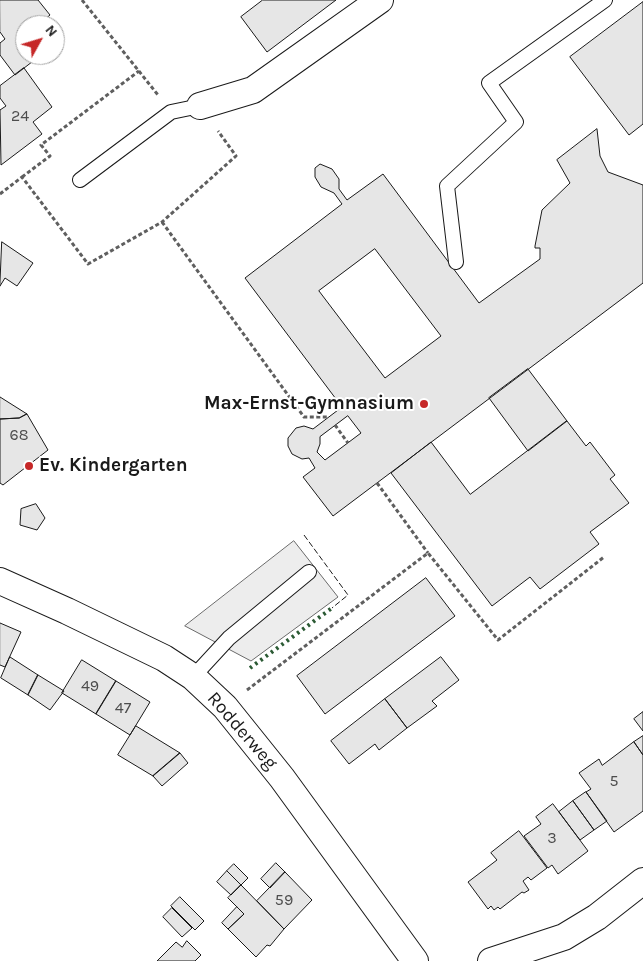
<!DOCTYPE html>
<html>
<head>
<meta charset="utf-8">
<style>
	body { margin:0 }
	#map { position:relative; width:643px; height:961px; overflow:hidden; background:#fff; font-family:Karla,sans-serif }
	canvas { display:block }
	.north { position:absolute; left:15px; top:15px; width:50px; height:50px; box-sizing:border-box; background:#fff; border:1px solid #a3a3a3; border-radius:50%; rotate:51deg; font-size:14px; font-weight:700; line-height:20px; text-align:center; color:#1a1a1a }
	.north::after { content:''; display:block; margin:auto; width:18px; height:22px; background:#c62828; clip-path:polygon(50% 0,100% 100%,50% 72%,0 100%) }
</style>
</head>
<body>
<div id="map">
<canvas width="643" height="961"></canvas>
<div class="north">N</div>
</div>
<script>
const c = document.querySelector('canvas').getContext('2d');
c.lineJoin = 'round';
function fillPath(path, color) { c.fillStyle = color; c.fill(path, 'evenodd'); }
function trace(path, color, width, dash) { c.strokeStyle = color; c.lineWidth = width; c.lineCap = dash ? 'butt' : 'round'; c.setLineDash(dash || []); c.stroke(path); }
function write(font, color, halo, rows, align = 'center') {
  c.font = font + ' Karla,sans-serif'; c.lineWidth = 4; c.setLineDash([]); c.textBaseline = 'middle'; c.strokeStyle = halo; c.fillStyle = color; for (const [text, x, y, turn = 0] of rows) {
    c.save(); c.translate(x, y); c.rotate((+turn || 0) * Math.PI / 180); c.textAlign = isNaN(turn) ? turn : align; if (halo) c.strokeText(text, 0, 0); c.fillText(text, 0, 0); c.restore();
  }
}
const parking = new Path2D(`
	M 294,541 L 338,597 L 251,661 L 185,626 Z`);
fillPath(parking, '#ededed');
trace(parking, '#6a6a6a', 1);
const building = new Path2D(`
	M 0,0 L 38,0 L 50,15 L 38,25 L 25,25 L 25,55 L 41,55 L 15,75 L 0,55 L 0,43 L 5,39 L 0,32 Z
	M 263,0 L 336,0 L 267,52 L 241,17 Z
	M 643,2 L 643,124 L 629,135 L 570,57 Z
	M 24,68 L 52,107 L 33,122 L 42,134 L 1,165 L 0,110 L 6,106 L 0,98 L 0,86 Z
	M 597,129 L 600,156 L 608,172 L 643,185 L 643,283 L 333,516 L 303,477 L 315,468 L 309,458 L 302,459 L 292,454 L 288,446 L 288,438 L 296,428 L 304,426 L 313,429 L 342,407 L 245,278 L 342,204 L 334,193 L 321,187 L 315,177 L 315,168 L 320,164 L 332,169 L 339,179 L 339,189 L 347,200 L 383,174 L 479,303 L 540,259 L 540,248 L 535,248 L 535,246 L 542,210 L 570,183 L 557,160 ZM 375,249 L 441,336 L 385,378 L 319,291 ZM 348,416 L 361,433 L 325,460 L 317,452 L 320,444 L 320,437 Z
	M 2,242 L 33,263 L 17,286 L 5,278 L 0,286 Z
	M 528,369 L 567,421 L 528,451 L 489,398 Z
	M 0,397 L 27,414 L 19,418 L 0,419 Z
	M 27,414 L 48,450 L 3,485 L 0,483 L 0,419 L 19,418 Z
	M 567,421 L 586,446 L 590,442 L 615,475 L 610,479 L 629,503 L 590,532 L 599,544 L 540,589 L 530,577 L 492,606 L 391,473 L 431,442 L 470,494 Z
	M 36,504 L 45,518 L 37,530 L 20,525 L 21,509 Z
	M 426,578 L 455,616 L 325,714 L 297,676 Z
	M 0,623 L 21,632 L 5,667 L 0,665 Z
	M 10,657 L 38,675 L 28,695 L 1,678 Z
	M 441,657 L 459,680 L 432,701 L 437,706 L 407,728 L 385,699 Z
	M 82,660 L 116,681 L 96,714 L 62,693 Z
	M 38,675 L 64,691 L 50,710 L 28,695 Z
	M 116,681 L 150,702 L 130,735 L 96,714 Z
	M 385,699 L 407,728 L 379,750 L 375,744 L 349,764 L 331,741 Z
	M 643,712 L 643,731 L 634,719 Z
	M 136,726 L 180,753 L 153,776 L 118,755 Z
	M 643,736 L 643,755 L 634,742 Z
	M 634,742 L 643,755 L 643,811 L 614,832 L 586,792 L 591,789 L 579,773 L 599,759 L 602,765 Z
	M 180,753 L 188,763 L 162,786 L 153,776 Z
	M 586,792 L 607,821 L 594,830 L 573,801 Z
	M 573,801 L 594,830 L 580,840 L 559,812 Z
	M 553,804 L 588,851 L 558,874 L 552,865 L 548,868 L 524,836 L 541,824 L 536,817 Z
	M 519,831 L 547,868 L 531,880 L 528,877 L 523,881 L 529,890 L 524,893 L 522,892 L 500,909 L 498,907 L 494,910 L 491,906 L 488,909 L 468,882 L 497,860 L 491,853 Z
	M 276,863 L 285,872 L 270,888 L 261,879 Z
	M 234,864 L 248,878 L 241,885 L 227,871 Z
	M 227,871 L 241,885 L 231,895 L 217,882 Z
	M 285,872 L 312,900 L 284,929 L 257,901 Z
	M 241,885 L 284,929 L 270,946 L 267,945 L 256,957 L 228,929 L 244,914 L 228,898 Z
	M 180,897 L 204,921 L 195,930 L 171,906 Z
	M 237,907 L 244,914 L 228,929 L 222,923 Z
	M 172,908 L 192,928 L 182,937 L 163,917 Z
	M 187,941 L 201,955 L 195,961 L 157,961 L 176,942 L 182,947 Z`);
fillPath(building, '#e6e6e6');
trace(building, '#1a1a1a', 1);
const lane = new Path2D(`
	M 80,180 L 171,112 L 200,106
	M 456,262 L 447,186 L 516,122 L 489,83 L 605,0
	M 193,677 L 229,638 L 309,572`);
const street = new Path2D(`
	M 200,106 L 253,90 L 380,0
	M 0,581 L 67,611 L 164,658 L 193,677 L 225,707 L 282,778 L 415,961
	M 491,961 L 564,937 L 597,917 L 643,881`);
trace(lane, '#1a1a1a', 16);
trace(street, '#1a1a1a', 28);
trace(new Path2D(`
	M 82,0 L 158,95
	M 22,177 L 50,156 L 41,145 L 139,71
	M 0,194 L 22,177 L 88,264 L 162,222 L 236,156 L 218,131
	M 162,222 L 304,417 L 329,417
	M 335,425 L 348,443
	M 377,483 L 428,553
	M 247,690 L 428,553 L 498,640 L 604,557`), '#5f5f5f', 3, [4, 2.5]);
trace(lane, '#fff', 14);
trace(street, '#fff', 26);
trace(new Path2D(`
	M 250,668 L 332,608`), '#2b5a34', 4, [2.5, 4]);
trace(new Path2D(`
	M 304,535 L 348,595 L 332,608`), '#1a1a1a', 1, [6, 2.5]);
for (const [x, y, r, color] of [
	[424,404,5,"#c62828"],
	[29,466,5,"#c62828"]
]) { const dot = new Path2D(); dot.arc(x, y, r, 0, 2 * Math.PI); c.fillStyle = color; c.fill(dot); trace(dot, '#fff', 2); }
write('16px', '#4d4d4d', null, [
	["24",20,116],
	["68",19,435],
	["49",90,686],
	["47",123,708],
	["5",614,781],
	["3",552,838],
	["59",284,900]
]);
write('bold 19px', '#1a1a1a', '#fff', [
	["Max-Ernst-Gymnasium",414,404],
	["Ev. Kindergarten",39,466,"left"]
], 'right');
write('19px', '#1a1a1a', '#fff', [
	["Rodderweg",242,731,49]
]);
</script>
</body>
</html>
